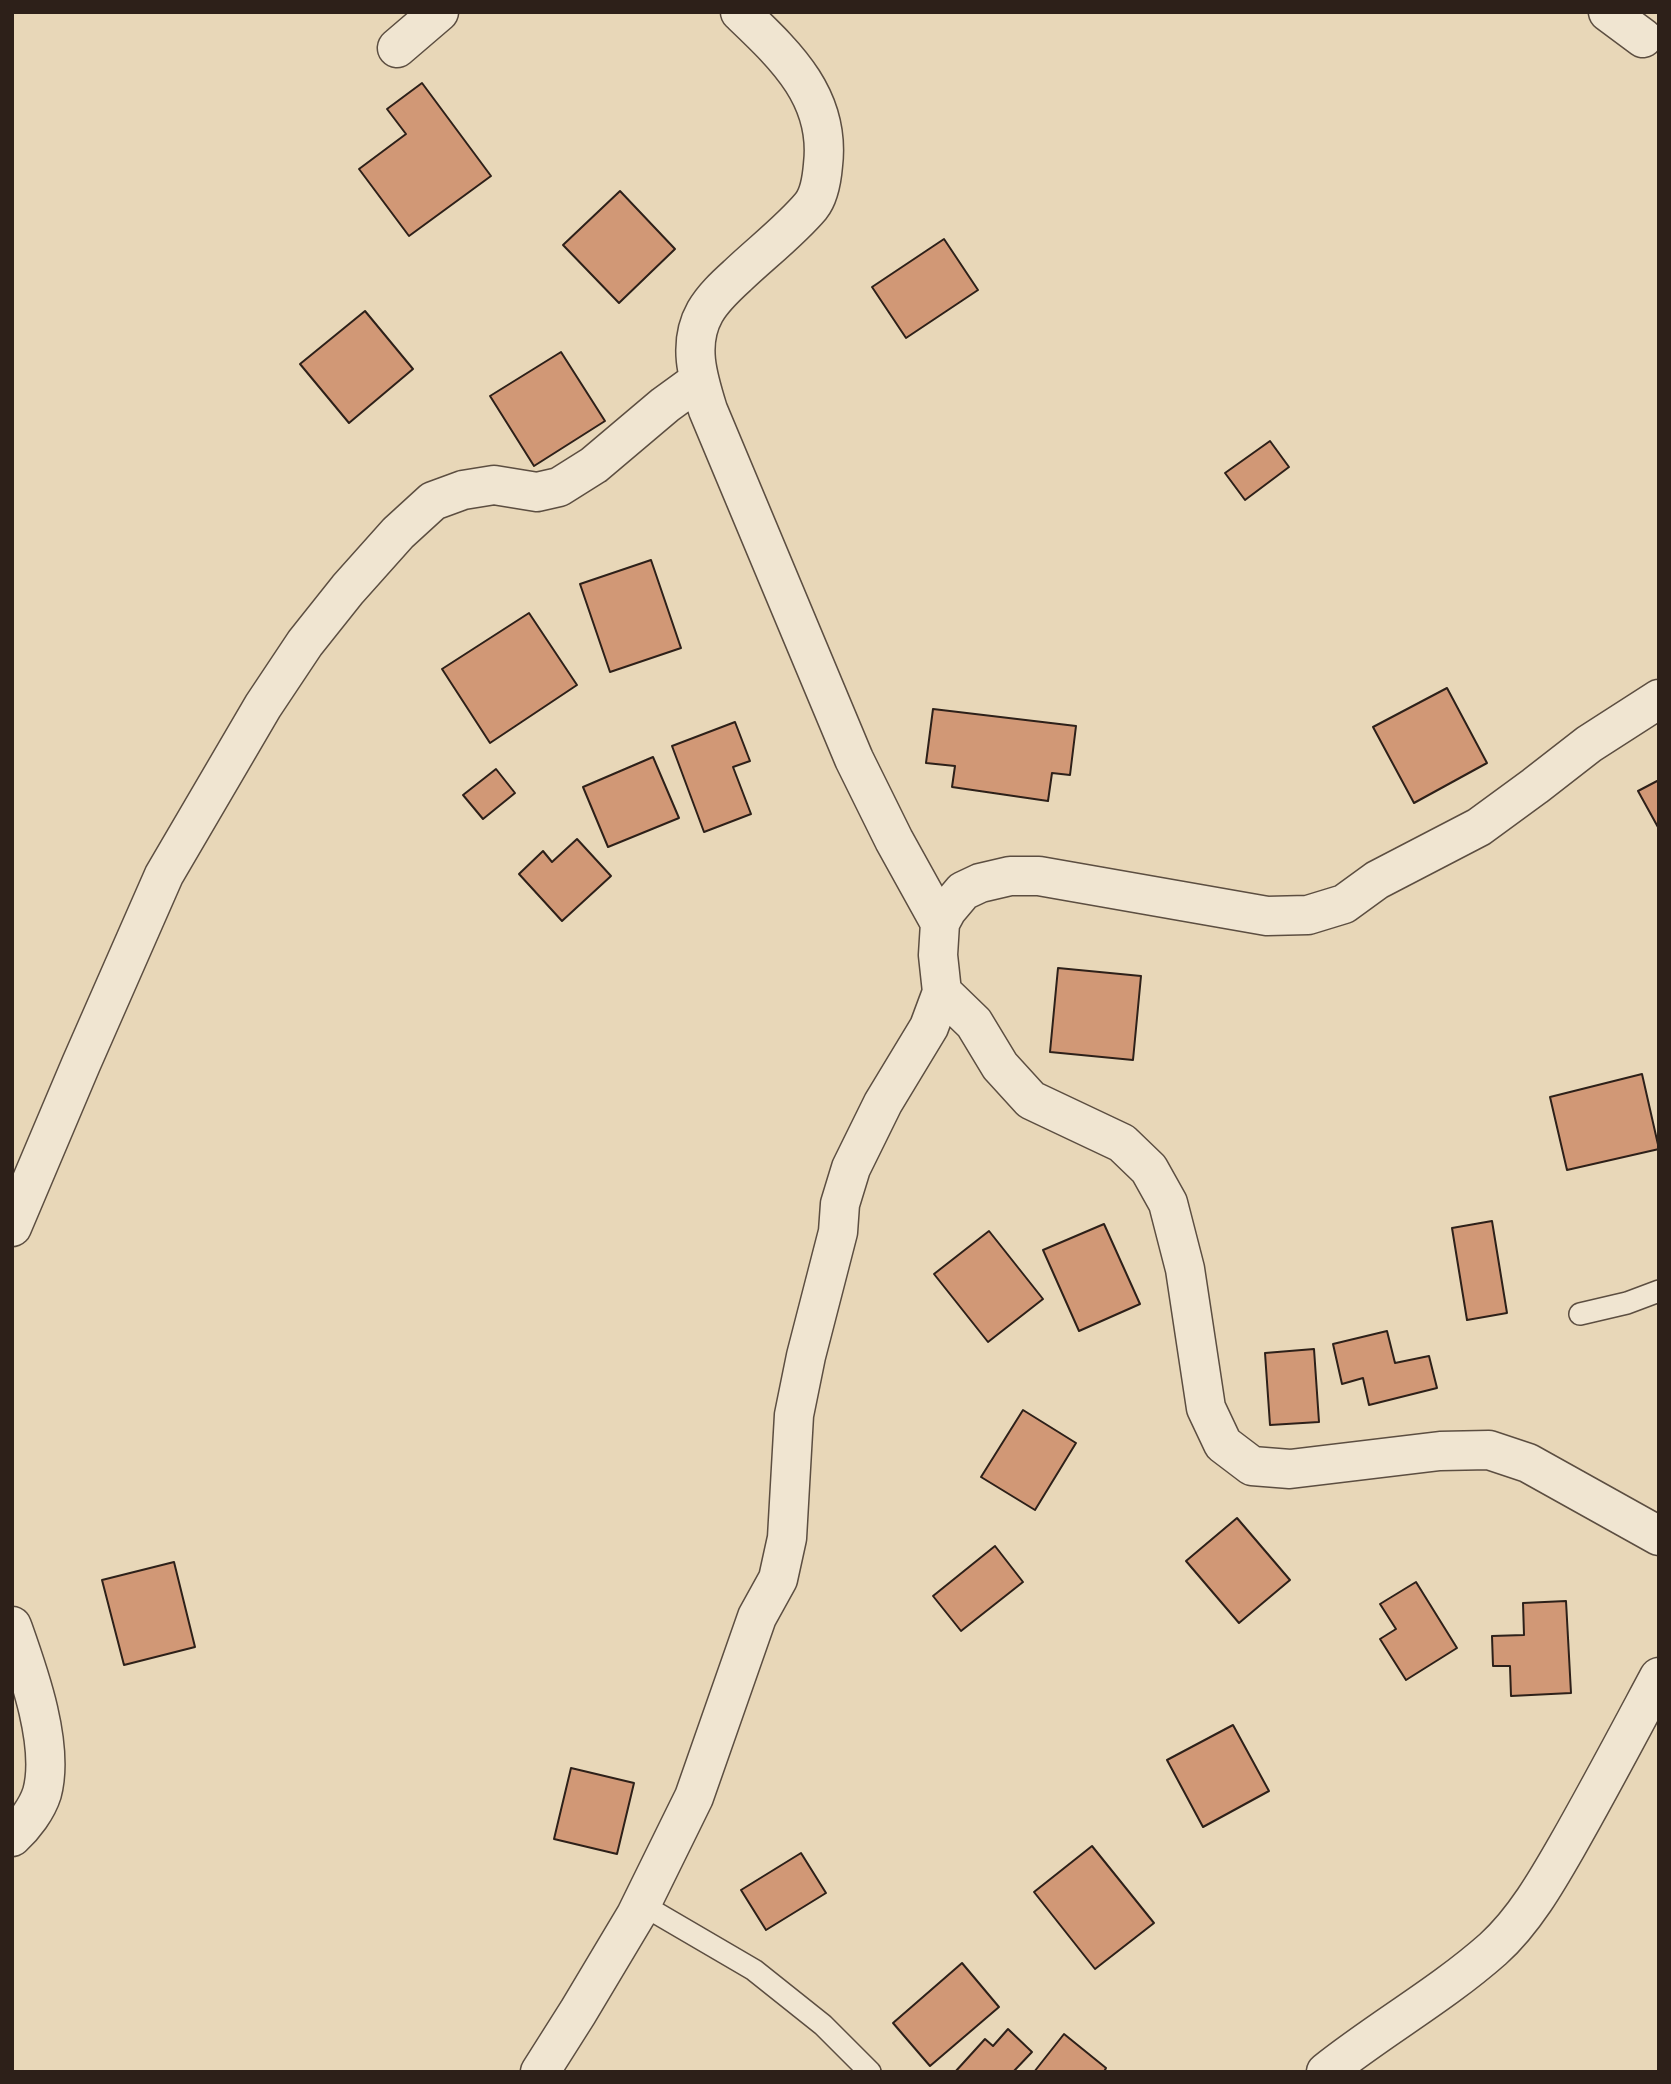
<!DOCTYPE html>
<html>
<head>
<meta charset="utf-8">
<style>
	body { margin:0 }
	#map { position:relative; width:1671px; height:2084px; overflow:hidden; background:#e8d7b8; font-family:"Libre Bodoni",serif }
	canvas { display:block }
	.frame { position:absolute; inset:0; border:14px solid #2d2019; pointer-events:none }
</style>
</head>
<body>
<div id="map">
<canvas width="1671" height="2084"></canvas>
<div class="frame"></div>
</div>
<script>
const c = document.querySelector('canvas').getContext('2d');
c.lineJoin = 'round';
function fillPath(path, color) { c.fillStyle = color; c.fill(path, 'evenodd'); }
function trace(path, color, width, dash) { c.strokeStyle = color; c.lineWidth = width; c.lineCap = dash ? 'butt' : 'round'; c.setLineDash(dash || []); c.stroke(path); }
const building = new Path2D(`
	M 422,83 L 491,176 L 409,236 L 359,169 L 406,134 L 387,109 Z
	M 620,191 L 675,249 L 619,303 L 563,245 Z
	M 944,239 L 978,290 L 906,338 L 872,287 Z
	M 365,311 L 413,369 L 349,423 L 300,364 Z
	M 561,352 L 605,421 L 534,466 L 490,396 Z
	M 1270,441 L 1289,467 L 1245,500 L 1225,473 Z
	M 651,560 L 681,648 L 610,672 L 580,584 Z
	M 529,613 L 577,685 L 490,743 L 442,669 Z
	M 1447,688 L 1487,763 L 1414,803 L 1373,727 Z
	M 933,709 L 1076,726 L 1070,775 L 1052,773 L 1048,801 L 952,787 L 955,766 L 926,763 Z
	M 735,722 L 750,761 L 733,767 L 751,814 L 704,832 L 672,746 Z
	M 653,757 L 679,818 L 608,847 L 583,787 Z
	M 496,769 L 515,793 L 483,819 L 463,795 Z
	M 1659,780 L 1659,829 L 1638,791 Z
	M 577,839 L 611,876 L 562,921 L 519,874 L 543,851 L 552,862 Z
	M 1058,968 L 1141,976 L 1133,1060 L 1050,1052 Z
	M 1642,1074 L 1659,1149 L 1567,1170 L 1550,1097 Z
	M 1492,1221 L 1507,1313 L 1467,1320 L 1452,1228 Z
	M 1104,1224 L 1140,1304 L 1079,1331 L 1043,1250 Z
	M 989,1231 L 1043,1299 L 988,1342 L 934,1274 Z
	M 1387,1331 L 1395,1363 L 1429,1356 L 1437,1388 L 1369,1405 L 1363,1378 L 1342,1384 L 1333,1344 Z
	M 1314,1349 L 1319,1422 L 1270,1425 L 1265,1353 Z
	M 1023,1410 L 1076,1443 L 1035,1510 L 981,1477 Z
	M 1237,1518 L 1290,1580 L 1239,1623 L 1186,1561 Z
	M 995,1546 L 1023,1582 L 961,1631 L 933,1596 Z
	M 174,1562 L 195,1647 L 124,1665 L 102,1580 Z
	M 1416,1582 L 1457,1648 L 1406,1680 L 1380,1639 L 1396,1629 L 1380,1604 Z
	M 1566,1601 L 1571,1693 L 1511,1696 L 1510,1666 L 1493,1666 L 1492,1636 L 1524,1635 L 1523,1603 Z
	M 1233,1725 L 1269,1791 L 1203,1827 L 1167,1760 Z
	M 571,1768 L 634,1783 L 617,1854 L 554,1839 Z
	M 1092,1846 L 1154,1923 L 1095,1969 L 1034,1892 Z
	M 801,1853 L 826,1893 L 766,1930 L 741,1890 Z
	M 962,1963 L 999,2007 L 930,2066 L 893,2023 Z
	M 1008,2029 L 1032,2052 L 1013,2072 L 955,2072 L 985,2039 L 993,2046 Z
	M 1064,2034 L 1106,2068 L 1104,2072 L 1034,2072 Z`);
fillPath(building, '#d19876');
trace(building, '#2d2019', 2);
const service = new Path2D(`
	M 1580,1314 L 1627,1303 L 1659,1291
	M 641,1904 L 754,1970 L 823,2025 L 870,2072`);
const minor = new Path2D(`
	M 740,12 C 785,55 831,97 823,165 C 822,177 819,196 811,206 C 790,231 761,253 737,276 C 726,286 713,298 705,312 C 687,344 698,378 708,410 L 854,759 L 894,840 L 940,923
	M 1608,12 L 1643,38
	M 397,48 L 439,12
	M 942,992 L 974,1023 L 1000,1066 L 1031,1100 L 1122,1143 L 1149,1169 L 1168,1203 L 1185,1269 L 1206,1408 L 1223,1444 L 1252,1466 L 1290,1469 L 1440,1451 L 1489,1450 L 1528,1463 L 1659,1536
	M 12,1227 L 81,1064 L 164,875 L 263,706 L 305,643 L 348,589 L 398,533 L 433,501 L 463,490 L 494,485 L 537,492 L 559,487 L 594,465 L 665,405 L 698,381
	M 12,1626 C 28,1671 55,1745 42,1793 C 37,1809 24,1826 12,1837
	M 540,2072 L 578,2012 L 636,1915 L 694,1797 L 757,1617 L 778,1579 L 787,1538 L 794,1415 L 806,1356 L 838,1232 L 840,1204 L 851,1168 L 883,1103 L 929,1027 L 942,992 L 938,955 L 940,923 L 947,910 L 963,891 L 980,883 L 1010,876 L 1039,876 L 1267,916 L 1308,915 L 1344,904 L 1377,880 L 1479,827 L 1535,786 L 1589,744 L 1659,699
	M 1326,2072 C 1380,2029 1441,1995 1493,1949 C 1524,1921 1547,1881 1567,1846 C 1599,1790 1629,1733 1659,1677`);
trace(service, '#5c4e41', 24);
trace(minor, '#5c4e41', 41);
trace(service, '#f0e5d1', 21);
trace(minor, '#f0e5d1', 38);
</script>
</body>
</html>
